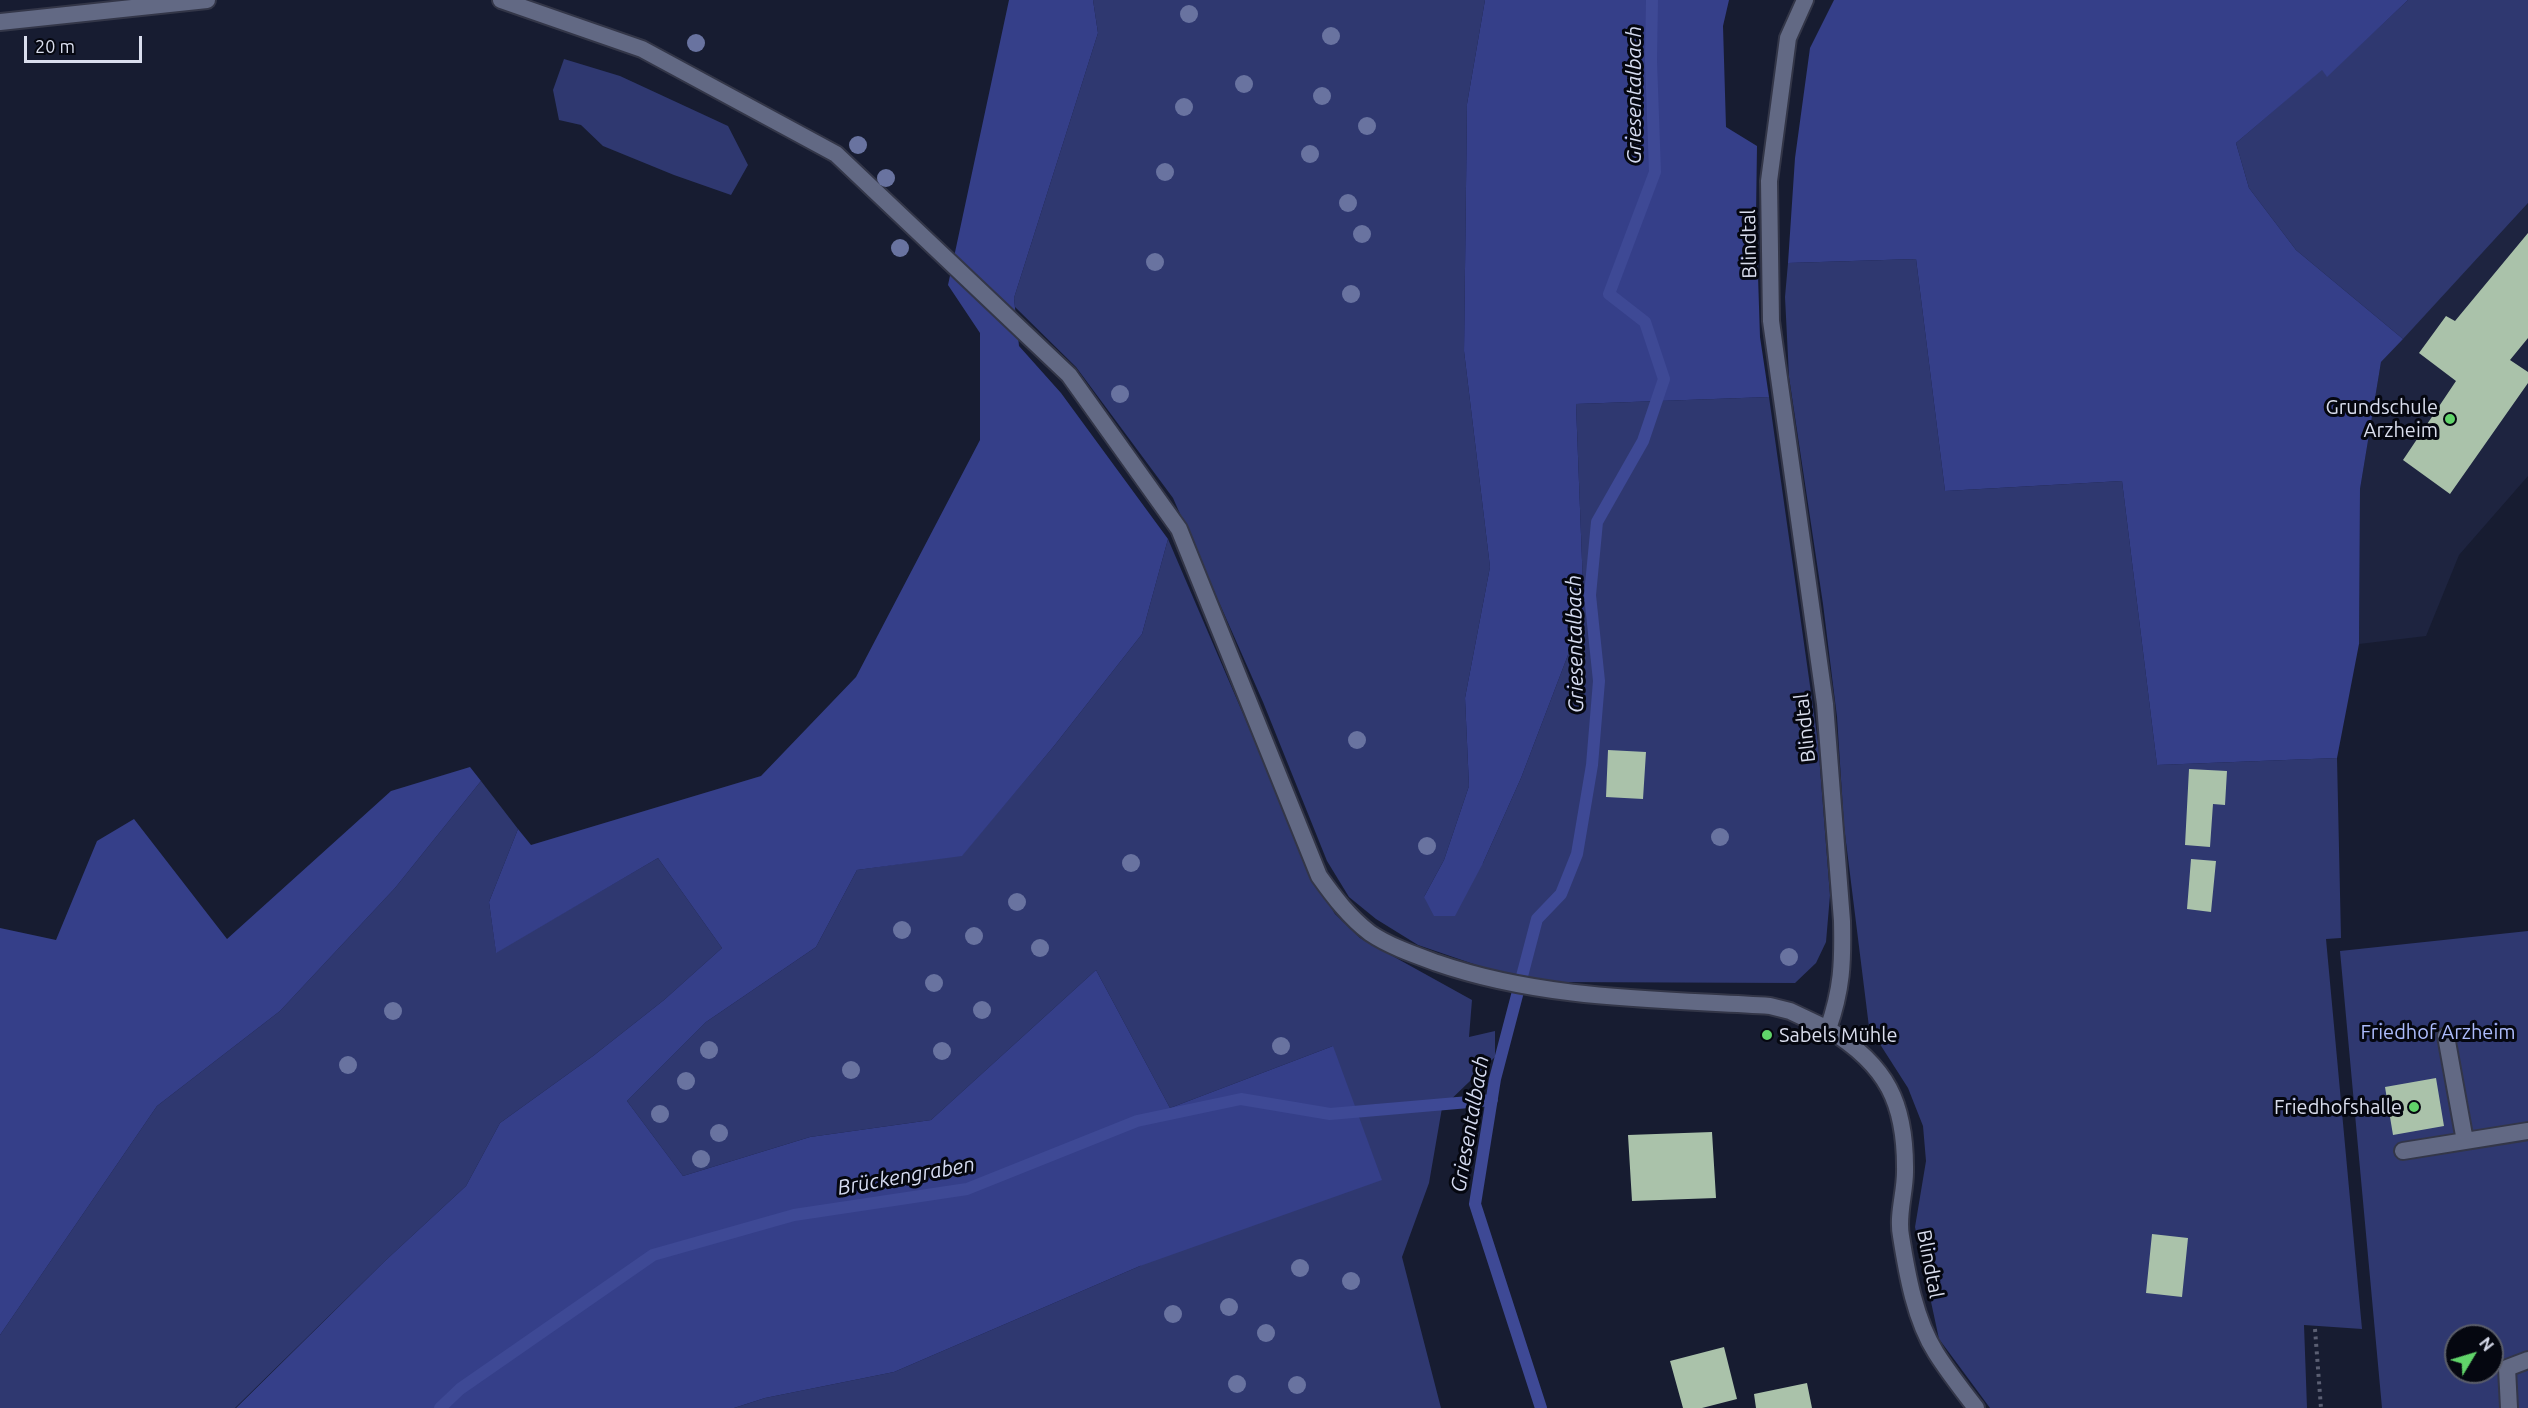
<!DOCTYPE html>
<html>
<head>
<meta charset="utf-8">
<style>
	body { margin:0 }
	#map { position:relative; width:2528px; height:1408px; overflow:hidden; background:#171c31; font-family:Ubuntu,sans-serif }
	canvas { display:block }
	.north { position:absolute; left:2444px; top:1324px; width:60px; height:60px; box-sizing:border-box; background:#050710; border:2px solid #5a5d69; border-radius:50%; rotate:52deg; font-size:16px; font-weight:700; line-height:24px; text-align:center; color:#dadeee }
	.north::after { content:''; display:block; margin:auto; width:21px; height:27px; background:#61d46a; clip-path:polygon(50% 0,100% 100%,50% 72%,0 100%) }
	.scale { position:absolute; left:24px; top:36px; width:118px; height:27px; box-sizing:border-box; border:3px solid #dadeee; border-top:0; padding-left:8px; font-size:18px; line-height:21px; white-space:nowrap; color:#dadeee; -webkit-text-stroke:4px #050710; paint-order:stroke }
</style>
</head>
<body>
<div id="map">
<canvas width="2528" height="1408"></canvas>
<div class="north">N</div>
<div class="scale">20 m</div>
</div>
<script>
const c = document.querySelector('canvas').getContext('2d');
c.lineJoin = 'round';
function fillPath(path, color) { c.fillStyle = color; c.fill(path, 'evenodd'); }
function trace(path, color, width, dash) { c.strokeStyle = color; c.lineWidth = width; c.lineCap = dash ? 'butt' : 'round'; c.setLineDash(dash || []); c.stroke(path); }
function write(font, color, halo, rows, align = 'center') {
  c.font = font + ' Ubuntu,sans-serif'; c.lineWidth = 6; c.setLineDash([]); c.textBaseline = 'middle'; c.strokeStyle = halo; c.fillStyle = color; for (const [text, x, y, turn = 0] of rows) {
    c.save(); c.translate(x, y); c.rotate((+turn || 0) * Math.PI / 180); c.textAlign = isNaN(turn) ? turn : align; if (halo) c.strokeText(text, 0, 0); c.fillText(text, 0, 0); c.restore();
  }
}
fillPath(new Path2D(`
	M 2528,203 L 2528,476 L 2459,555 L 2426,636 L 2359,644 L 2360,489 L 2381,362 Z`), '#1e2440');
fillPath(new Path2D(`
	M 1093,0 L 1485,0 L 1467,104 L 1464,351 L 1490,567 L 1465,698 L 1469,786 L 1444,860 L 1424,897 L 1483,863 L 1521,778 L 1584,613 L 1576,404 L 1769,397 L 1818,742 L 1830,895 L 1826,942 L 1816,963 L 1795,983 L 1550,982 L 1491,970 L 1418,945 L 1376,919 L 1349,897 L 1327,861 L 1263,702 L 1173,498 L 1076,367 L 1015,307 L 1014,298 L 1098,33 Z
	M 2408,0 L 2528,0 L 2528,203 L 2403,339 L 2296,250 L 2249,188 L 2236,143 L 2322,69 L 2327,76 Z
	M 564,59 L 620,76 L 728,126 L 748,165 L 731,195 L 674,175 L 603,146 L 581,125 L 559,120 L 553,90 Z
	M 1916,259 L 1945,491 L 2122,481 L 2157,765 L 2337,758 L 2341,938 L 2326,939 L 2362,1329 L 2304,1325 L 2307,1408 L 1990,1408 L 1939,1339 L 1915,1227 L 1926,1161 L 1923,1126 L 1908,1088 L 1869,1027 L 1844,826 L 1837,717 L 1823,604 L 1789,377 L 1785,297 L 1788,263 Z
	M 1168,539 L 1314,879 L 1335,914 L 1360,938 L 1472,1000 L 1469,1037 L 1495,1031 L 1495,1057 L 1442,1108 L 1429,1183 L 1402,1257 L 1441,1408 L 734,1408 L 765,1398 L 894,1372 L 1140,1266 L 1333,1046 L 1170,1108 L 1096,970 L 931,1120 L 810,1137 L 683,1176 L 627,1101 L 706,1022 L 816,947 L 857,870 L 962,855 L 1054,746 L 1142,634 Z
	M 481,781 L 518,829 L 489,902 L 496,952 L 658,858 L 722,948 L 664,1000 L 593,1056 L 500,1123 L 466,1186 L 385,1261 L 235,1408 L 0,1408 L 0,1335 L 157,1106 L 280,1011 L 395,888 Z
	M 2528,931 L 2528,1408 L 2382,1408 L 2340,951 ZM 2456,1336 L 2492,1336 L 2492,1372 L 2456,1372 Z`), '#2f3870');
fillPath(new Path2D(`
	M 1009,0 L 1093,0 L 1098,33 L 1014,298 L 1019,346 L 1061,393 L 1168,539 L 1142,634 L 1054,746 L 962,856 L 857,870 L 816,947 L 706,1022 L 627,1101 L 683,1176 L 810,1137 L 931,1120 L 1096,970 L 1170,1108 L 1333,1046 L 1382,1180 L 1140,1266 L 894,1372 L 765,1398 L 734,1408 L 236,1408 L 385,1261 L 466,1186 L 500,1123 L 593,1056 L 664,1000 L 722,948 L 658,858 L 496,953 L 489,902 L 518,829 L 531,845 L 761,776 L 856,677 L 980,440 L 980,333 L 948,285 Z
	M 1485,0 L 1729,0 L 1723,26 L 1726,127 L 1757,146 L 1756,215 L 1760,337 L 1769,397 L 1576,404 L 1584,613 L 1521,778 L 1483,863 L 1455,916 L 1434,916 L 1424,897 L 1444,860 L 1469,786 L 1465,698 L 1490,567 L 1464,351 L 1467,104 Z
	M 1834,0 L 2408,0 L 2327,77 L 2322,70 L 2236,143 L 2249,188 L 2296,250 L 2403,339 L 2381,362 L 2360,489 L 2359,644 L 2337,758 L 2157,765 L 2122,481 L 1945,491 L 1916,259 L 1788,263 L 1795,158 L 1810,48 Z
	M 470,767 L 481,781 L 395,888 L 280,1011 L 157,1106 L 0,1335 L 0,928 L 56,940 L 97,841 L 134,819 L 227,939 L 391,791 Z`), '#353f89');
trace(new Path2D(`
	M 440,1408 L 460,1389 L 653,1255 L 794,1215 L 967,1189 L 1137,1121 L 1241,1099 L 1330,1114 L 1492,1100
	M 1541,1408 L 1475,1204 L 1495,1079 L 1537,919 L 1561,894 L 1577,854 L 1592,765 L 1599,681 L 1590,595 L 1597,522 L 1643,441 L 1664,379 L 1645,322 L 1609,294 L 1655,172 L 1651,61 L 1652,0`), '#3e4995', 12);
fillPath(new Path2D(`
	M 2528,233 L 2528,338 L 2510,360 L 2528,372 L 2528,383 L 2450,494 L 2403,460 L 2456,381 L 2419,353 L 2446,316 L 2455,321 Z
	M 1608,750 L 1646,752 L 1643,799 L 1606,797 Z
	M 2189,769 L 2227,771 L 2225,805 L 2213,804 L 2210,847 L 2185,845 Z
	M 2191,859 L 2216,861 L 2211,912 L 2187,909 Z
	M 2436,1078 L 2444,1126 L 2393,1135 L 2385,1087 Z
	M 1712,1132 L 1716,1198 L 1632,1201 L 1628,1135 Z
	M 2152,1234 L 2188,1238 L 2182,1297 L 2146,1293 Z
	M 1724,1347 L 1737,1399 L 1702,1408 L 1683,1408 L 1670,1361 Z
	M 1807,1383 L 1812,1408 L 1756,1408 L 1754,1394 Z`), '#aac2aa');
const service = new Path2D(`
	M 501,0 L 642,49 L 836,154 L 1069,375 L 1179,529 L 1319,876 C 1334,897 1349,917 1370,933 C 1389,946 1415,955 1437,963 C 1544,1000 1658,999 1770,1006 L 1790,1011 L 1828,1029
	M 0,22 L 207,0
	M 2446,1036 L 2465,1141
	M 2403,1151 L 2528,1131
	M 2509,1408 L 2507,1368 L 2528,1360`);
const minor = new Path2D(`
	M 1805,0 L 1788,38 L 1769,181 L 1771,321 L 1825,704 L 1842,921 C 1843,963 1842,989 1828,1029 C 1887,1065 1906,1103 1905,1172 C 1905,1193 1897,1215 1901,1236 C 1907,1274 1915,1320 1936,1353 C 1948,1372 1962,1390 1976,1408`);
trace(service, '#333648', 20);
trace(minor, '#333648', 20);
trace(new Path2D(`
	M 2315,1329 L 2321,1408`), '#5b5f73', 4, [3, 4.5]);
trace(service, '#626984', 16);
trace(minor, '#626984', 16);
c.fillStyle = '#6973a0';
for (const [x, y] of [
	[1189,14],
	[1331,36],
	[696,43],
	[1244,84],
	[1322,96],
	[1184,107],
	[1367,126],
	[858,145],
	[1310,154],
	[1165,172],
	[886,178],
	[1348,203],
	[1362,234],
	[900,248],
	[1155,262],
	[1351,294],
	[1120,394],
	[1357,740],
	[1720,837],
	[1427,846],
	[1131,863],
	[1017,902],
	[902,930],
	[974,936],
	[1040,948],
	[1789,957],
	[934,983],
	[982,1010],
	[393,1011],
	[1281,1046],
	[709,1050],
	[942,1051],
	[348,1065],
	[851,1070],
	[686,1081],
	[660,1114],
	[719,1133],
	[701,1159],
	[1300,1268],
	[1351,1281],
	[1229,1307],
	[1173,1314],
	[1266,1333],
	[1237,1384],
	[1297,1385]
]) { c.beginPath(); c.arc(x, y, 9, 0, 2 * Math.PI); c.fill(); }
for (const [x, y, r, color] of [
	[2450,419,6,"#61d46a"],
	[1767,1035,6,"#61d46a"],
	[2414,1107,6,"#61d46a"]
]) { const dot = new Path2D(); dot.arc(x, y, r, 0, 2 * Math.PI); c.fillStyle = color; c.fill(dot); trace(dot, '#050710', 2); }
write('20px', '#dadeee', '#050710', [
	["Blindtal",1749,244,-91],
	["Blindtal",1805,728,-96],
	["Blindtal",1930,1264,79]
]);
write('20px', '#dadeee', '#050710', [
	["Grundschule",2438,407],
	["Arzheim",2438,430],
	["Sabels Mühle",1779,1035,"left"],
	["Friedhofshalle",2402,1107]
], 'right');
write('20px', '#acbbfb', '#050710', [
	["Friedhof Arzheim",2438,1032]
]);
write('italic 21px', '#d5dbf1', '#050710', [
	["Griesentalbach",1634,95,-90],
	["Griesentalbach",1575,644,-91],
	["Griesentalbach",1470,1124,-80],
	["Brückengraben",906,1176,-10]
]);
</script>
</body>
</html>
